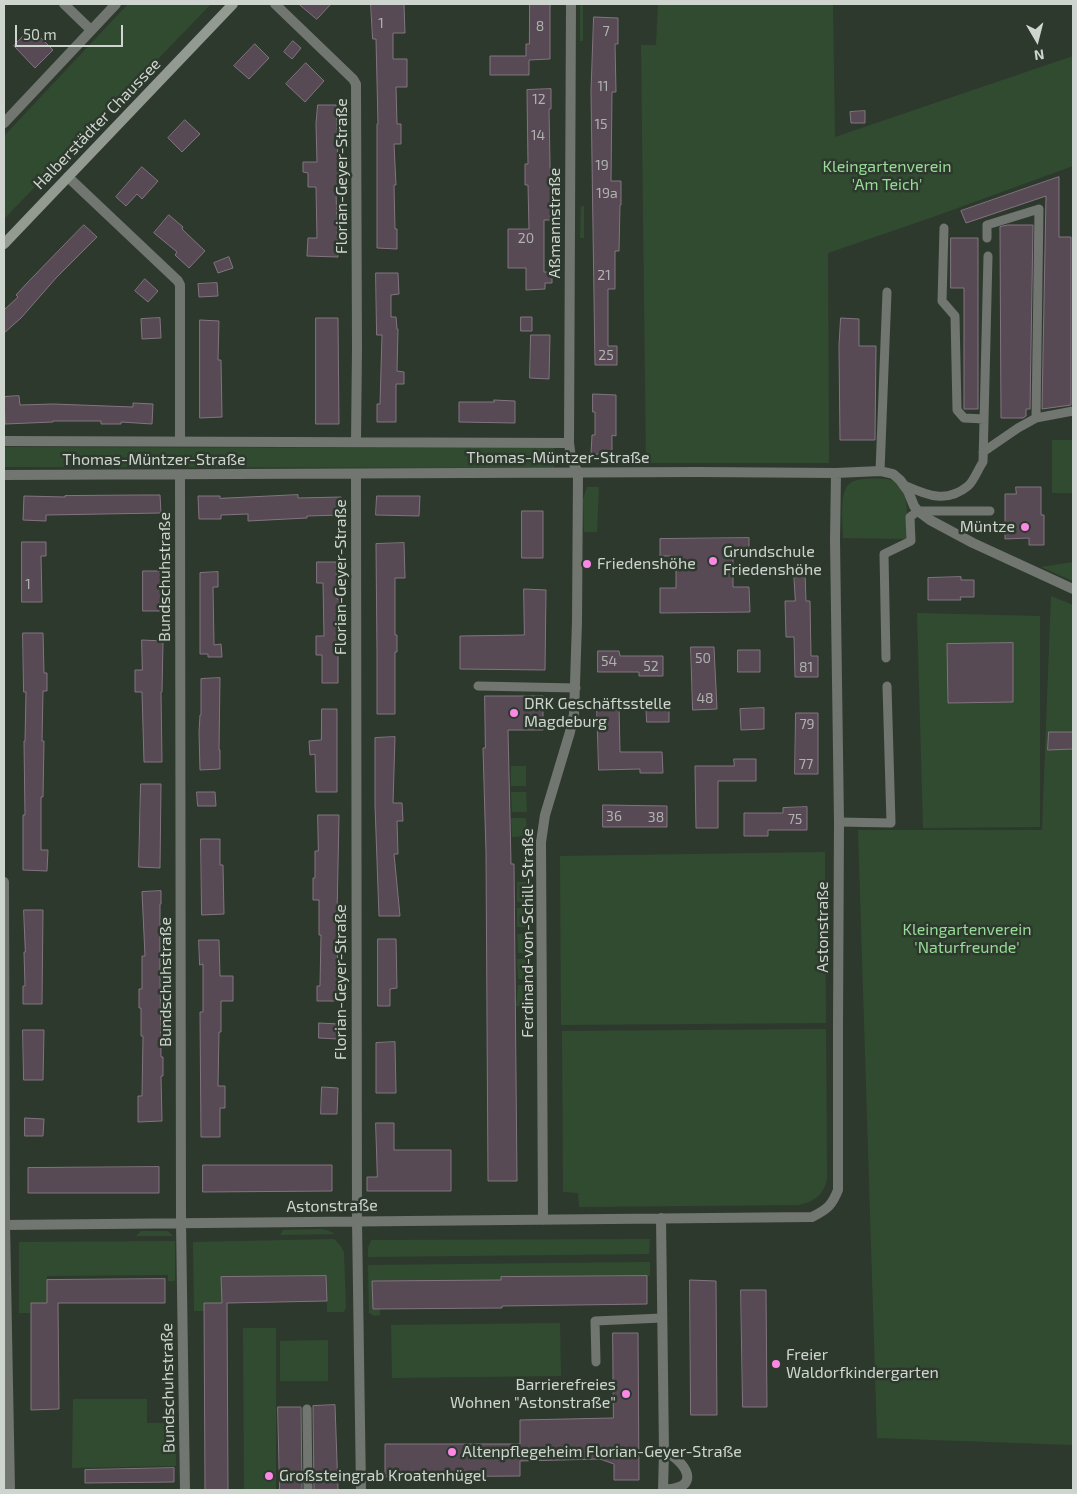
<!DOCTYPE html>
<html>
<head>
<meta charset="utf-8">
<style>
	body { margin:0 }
	#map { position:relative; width:1077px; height:1494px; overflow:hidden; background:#2e392e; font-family:"Exo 2",sans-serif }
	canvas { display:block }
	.frame { position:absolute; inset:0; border:5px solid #ced5ce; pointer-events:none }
	.north { position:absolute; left:1012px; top:15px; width:50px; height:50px; -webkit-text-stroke:4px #2e392e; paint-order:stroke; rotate:172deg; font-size:14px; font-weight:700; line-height:20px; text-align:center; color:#ced5ce }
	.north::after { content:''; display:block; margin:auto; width:18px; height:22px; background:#ced5ce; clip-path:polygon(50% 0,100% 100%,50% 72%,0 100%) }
	.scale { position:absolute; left:15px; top:25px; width:108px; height:22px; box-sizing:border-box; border:2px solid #ced5ce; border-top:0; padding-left:6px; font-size:15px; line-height:18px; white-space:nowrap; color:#ced5ce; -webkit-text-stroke:4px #2e392e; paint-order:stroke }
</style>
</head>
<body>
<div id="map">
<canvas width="1077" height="1494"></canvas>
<div class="frame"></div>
<div class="north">N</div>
<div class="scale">50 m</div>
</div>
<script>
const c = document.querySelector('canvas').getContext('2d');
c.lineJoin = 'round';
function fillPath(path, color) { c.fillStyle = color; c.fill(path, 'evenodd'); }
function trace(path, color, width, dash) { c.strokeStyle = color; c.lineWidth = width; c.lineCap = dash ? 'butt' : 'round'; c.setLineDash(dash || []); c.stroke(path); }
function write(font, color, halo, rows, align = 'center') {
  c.font = font + ' "Exo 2",sans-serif'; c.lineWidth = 5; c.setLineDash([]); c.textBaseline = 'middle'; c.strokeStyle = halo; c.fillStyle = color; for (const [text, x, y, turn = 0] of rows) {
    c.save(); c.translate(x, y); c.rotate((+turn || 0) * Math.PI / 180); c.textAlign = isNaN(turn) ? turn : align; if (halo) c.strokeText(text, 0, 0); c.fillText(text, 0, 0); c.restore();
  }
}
fillPath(new Path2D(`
	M 128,4 L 211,4 L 4,219 L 4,136 Z
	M 580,4 L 583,4 L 583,41 L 580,41 Z
	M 658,4 L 833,4 L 835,137 L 1073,56 L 1073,166 L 933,217 L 828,253 L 829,463 L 646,463 L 641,45 L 656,45 Z
	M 581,206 L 584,206 L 584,238 L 580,238 Z
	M 1052,440 L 1073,440 L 1073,493 L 1052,493 Z
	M 4,447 L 554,448 L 554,468 L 4,467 Z
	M 863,479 C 872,479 887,477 895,482 C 911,491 907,523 906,539 L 843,538 C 843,525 839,496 848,485 C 852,481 857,480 863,479 Z
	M 587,487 L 599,487 L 597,532 L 584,532 L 583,499 Z
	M 1073,562 L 1073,581 L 1041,567 Z
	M 1051,596 L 1073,605 L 1073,1445 L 877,1438 L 858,830 L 1042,830 Z
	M 917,613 L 1040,616 L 1040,827 L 923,828 Z
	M 511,766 L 526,766 L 526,786 L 511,786 Z
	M 511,792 L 526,792 L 527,812 L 512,812 Z
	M 511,818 L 526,818 L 527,836 L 512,837 Z
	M 825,852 L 826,1023 L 561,1025 L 560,856 Z
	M 517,882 L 527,882 L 528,901 L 517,902 Z
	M 517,908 L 527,908 L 528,927 L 517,927 Z
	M 517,934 L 528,934 L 528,953 L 518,953 Z
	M 517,959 L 528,959 L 528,979 L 518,979 Z
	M 518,985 L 528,985 L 528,1000 L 521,1006 L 516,1006 Z
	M 826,1029 L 827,1177 C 826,1193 814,1202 799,1205 L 579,1207 L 578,1193 L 563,1192 L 562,1031 Z
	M 319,1229 L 327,1230 L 335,1234 L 280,1235 L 283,1230 Z
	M 141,1231 L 168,1231 L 173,1236 L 136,1236 Z
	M 334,1239 L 340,1245 L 344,1252 L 346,1307 L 344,1312 L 327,1312 L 326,1276 L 222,1277 L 222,1303 L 204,1303 L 204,1311 L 194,1311 L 193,1242 Z
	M 650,1239 L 649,1254 L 368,1257 L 368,1248 L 371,1240 Z
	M 175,1241 L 175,1281 L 168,1281 L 168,1275 L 47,1276 L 47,1303 L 30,1304 L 30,1313 L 19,1313 L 19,1242 Z
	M 650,1262 L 650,1276 L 502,1277 L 501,1280 L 373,1281 L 373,1309 L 380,1309 L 380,1315 L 375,1316 L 369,1313 L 368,1265 Z
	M 560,1323 L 561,1376 L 392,1378 L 391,1325 Z
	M 243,1328 L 276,1328 L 276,1490 L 244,1490 Z
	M 328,1340 L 328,1381 L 280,1381 L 280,1341 Z
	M 73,1399 L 147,1399 L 147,1423 L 175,1423 L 176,1466 L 72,1468 Z`), '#314b30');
const building = new Path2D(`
	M 299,4 L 331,4 L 317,19 Z
	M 371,4 L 404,4 L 405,33 L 393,33 L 393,59 L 407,59 L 407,87 L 396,87 L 397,124 L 401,124 L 401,144 L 394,144 L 396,185 L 394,185 L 395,229 L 397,229 L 397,249 L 377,248 L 377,124 L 378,124 L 376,39 L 373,39 Z
	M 530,4 L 550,4 L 550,59 L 529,60 L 529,75 L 490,75 L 490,56 L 526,56 L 526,44 L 529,44 Z
	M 594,17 L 618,18 L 618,44 L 615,44 L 616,92 L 612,92 L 611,181 L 621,181 L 621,205 L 620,205 L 619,251 L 615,251 L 615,289 L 608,289 L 608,346 L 617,346 L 617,365 L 595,365 L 591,92 Z
	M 31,28 L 53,50 L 35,68 L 14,46 Z
	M 293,41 L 301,48 L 292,59 L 284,52 Z
	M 255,44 L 269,58 L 249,79 L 234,66 Z
	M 306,63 L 324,81 L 305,102 L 286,84 Z
	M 551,89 L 551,109 L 549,109 L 551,220 L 544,220 L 544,272 L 552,272 L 552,283 L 545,283 L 545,289 L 526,290 L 526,268 L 508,268 L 508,229 L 529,229 L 528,185 L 525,185 L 525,164 L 528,164 L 527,90 Z
	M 318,105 L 336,105 L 339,191 L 336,191 L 338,257 L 307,256 L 308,238 L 317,238 L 316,187 L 308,187 L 308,173 L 303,172 L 303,162 L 317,162 L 316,124 Z
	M 865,111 L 865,123 L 851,123 L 850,112 Z
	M 185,120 L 200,134 L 182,152 L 168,138 Z
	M 142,167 L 158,181 L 142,199 L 137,194 L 126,206 L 116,197 Z
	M 1059,177 L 1059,237 L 1071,237 L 1071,405 L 1042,409 L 1046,196 L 966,223 L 961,211 Z
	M 169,215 L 183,227 L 182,229 L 205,251 L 189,268 L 175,255 L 177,252 L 154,233 Z
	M 84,225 L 97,237 L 56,278 L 21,318 L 4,333 L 4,310 L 18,297 L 16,295 L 29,281 Z
	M 1008,225 L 1033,225 L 1030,409 L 1026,409 L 1026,416 L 1023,418 L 1001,418 L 1000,227 Z
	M 951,238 L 978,238 L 978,409 L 964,409 L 964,288 L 951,288 Z
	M 229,257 L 233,268 L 218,273 L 214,263 Z
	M 376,273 L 398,273 L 399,294 L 391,295 L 391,317 L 396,317 L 397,329 L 398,329 L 397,371 L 404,372 L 404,384 L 396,384 L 396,422 L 377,422 L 377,404 L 380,404 L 382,335 L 377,335 Z
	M 145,279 L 158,291 L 148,302 L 135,291 Z
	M 217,283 L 218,296 L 199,297 L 198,284 Z
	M 521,317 L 532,317 L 532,331 L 521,331 Z
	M 160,318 L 161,338 L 142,339 L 141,319 Z
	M 316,318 L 338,318 L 339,424 L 316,424 Z
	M 841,318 L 859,319 L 859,346 L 876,346 L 875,440 L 840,440 L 839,346 Z
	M 200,320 L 219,321 L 218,360 L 221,360 L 222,417 L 200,418 Z
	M 531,335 L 550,335 L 549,379 L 530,378 Z
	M 593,394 L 616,395 L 616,436 L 612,435 L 612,454 L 591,454 L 592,435 L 595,435 L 595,412 L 593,412 Z
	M 19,396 L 20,405 L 53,404 L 133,407 L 133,403 L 153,404 L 152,424 L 121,422 L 121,424 L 101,424 L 101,421 L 53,421 L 53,422 L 5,424 L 4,397 Z
	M 494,400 L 515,401 L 515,423 L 459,422 L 459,402 L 494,402 Z
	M 1016,487 L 1041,487 L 1041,515 L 1044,515 L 1044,545 L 1029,545 L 1029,538 L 1005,539 L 1005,494 L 1016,494 Z
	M 139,495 L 160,495 L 161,513 L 46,515 L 46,521 L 23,520 L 24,496 L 65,497 L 65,496 Z
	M 298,495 L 298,498 L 341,497 L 341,515 L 307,516 L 307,518 L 248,521 L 248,514 L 221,515 L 221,519 L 199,519 L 198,496 L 220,496 L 220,498 Z
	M 377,496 L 420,496 L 419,516 L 376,515 Z
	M 522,511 L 543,511 L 543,558 L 522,558 Z
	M 749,538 L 749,555 L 733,555 L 733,587 L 749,587 L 750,612 L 660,613 L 660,588 L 676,588 L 676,556 L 660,556 L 660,539 Z
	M 22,542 L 46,542 L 46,556 L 41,556 L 42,602 L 22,602 Z
	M 404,543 L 405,578 L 395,578 L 395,635 L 397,635 L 397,652 L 395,652 L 395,714 L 377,714 L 377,653 L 376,544 Z
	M 317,562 L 336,562 L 337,599 L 339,599 L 339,617 L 338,617 L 338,683 L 322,683 L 322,655 L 316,655 L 316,636 L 324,636 L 323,583 L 317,583 Z
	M 143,571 L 162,571 L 162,611 L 143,611 Z
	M 218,572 L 218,587 L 213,587 L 214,645 L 221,644 L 222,657 L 208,657 L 208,654 L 200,654 L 200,573 Z
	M 794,572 L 805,572 L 806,601 L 810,601 L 811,656 L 818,656 L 818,677 L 795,677 L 794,637 L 786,637 L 785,601 L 795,601 Z
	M 961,577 L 961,580 L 974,580 L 974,597 L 960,597 L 961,600 L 928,600 L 928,578 Z
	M 524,589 L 546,590 L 545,670 L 460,669 L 460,636 L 524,635 Z
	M 23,633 L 43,633 L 44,673 L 47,673 L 47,691 L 43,691 L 42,741 L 44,741 L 43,797 L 41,797 L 41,850 L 48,850 L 47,871 L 23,870 L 23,815 L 25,815 L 24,741 L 25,741 L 26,692 L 24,692 Z
	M 142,640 L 163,641 L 162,692 L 161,692 L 162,762 L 144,762 L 142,692 L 135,692 L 135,670 L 142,670 Z
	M 1013,643 L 1013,702 L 948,703 L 947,644 Z
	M 691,647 L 714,647 L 717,709 L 693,710 Z
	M 738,650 L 760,650 L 760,672 L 738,672 Z
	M 598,651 L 619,651 L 620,656 L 663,656 L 663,676 L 639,676 L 639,672 L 598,672 Z
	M 220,678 L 219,750 L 220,750 L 220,769 L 200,770 L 199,732 L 200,715 L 201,715 L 201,679 Z
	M 485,696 L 543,696 L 543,730 L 508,730 L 511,864 L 514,864 L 517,1181 L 488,1181 L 486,852 L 483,748 L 485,748 Z
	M 646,701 L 669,701 L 669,722 L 647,722 Z
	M 597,706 L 619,706 L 620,752 L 662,752 L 663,773 L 640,773 L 640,769 L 599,770 Z
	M 764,708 L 764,729 L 741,730 L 740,709 Z
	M 322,709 L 337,709 L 337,792 L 316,792 L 315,754 L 310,755 L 309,741 L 321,740 Z
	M 796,713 L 818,713 L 818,774 L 795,774 Z
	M 1049,732 L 1073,732 L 1073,749 L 1048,750 Z
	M 395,737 L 393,803 L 402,803 L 403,821 L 397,821 L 398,854 L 394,854 L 400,916 L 379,916 L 375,805 L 375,738 Z
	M 734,759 L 756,759 L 756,781 L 718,781 L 718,828 L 696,828 L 695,766 L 734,766 Z
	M 141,784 L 161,784 L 160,868 L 139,867 Z
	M 197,792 L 215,792 L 216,806 L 198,806 Z
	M 603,805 L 667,806 L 667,827 L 603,827 Z
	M 807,807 L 807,830 L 768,830 L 768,836 L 744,836 L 744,813 L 783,813 L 783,808 Z
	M 318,815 L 339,815 L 337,916 L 338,1001 L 317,1001 L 317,986 L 320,986 L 321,935 L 319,935 L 319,900 L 313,900 L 313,878 L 315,878 L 315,851 L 318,851 Z
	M 201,839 L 220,839 L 220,865 L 223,865 L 224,914 L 202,915 Z
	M 161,891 L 161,904 L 160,904 L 160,971 L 161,1057 L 163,1057 L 163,1076 L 161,1076 L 162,1121 L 138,1122 L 138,1096 L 142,1096 L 143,1036 L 141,1036 L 141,1008 L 139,1008 L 139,989 L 142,989 L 142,956 L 145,956 L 142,892 Z
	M 24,910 L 43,910 L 42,1004 L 23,1004 L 23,986 L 25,986 L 24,952 L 25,952 Z
	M 378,939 L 396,939 L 397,988 L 390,989 L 390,1006 L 378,1006 Z
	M 199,940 L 219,940 L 220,976 L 233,976 L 233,1001 L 221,1001 L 221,1032 L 219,1032 L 218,1086 L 225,1086 L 225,1108 L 220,1108 L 220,1137 L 201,1137 L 200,1012 L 203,1012 L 203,964 L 200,965 Z
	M 319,1023 L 339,1024 L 338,1039 L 319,1038 Z
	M 23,1030 L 44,1030 L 43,1080 L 24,1080 Z
	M 395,1042 L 396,1093 L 376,1093 L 376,1043 Z
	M 322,1087 L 338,1088 L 337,1114 L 321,1114 Z
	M 25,1118 L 44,1119 L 43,1136 L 25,1136 Z
	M 376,1123 L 394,1123 L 394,1150 L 451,1150 L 451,1191 L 367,1191 L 367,1177 L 377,1177 Z
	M 203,1165 L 332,1165 L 332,1191 L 203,1192 Z
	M 159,1167 L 159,1193 L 28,1193 L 28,1168 Z
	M 326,1276 L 327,1301 L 227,1303 L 228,1490 L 205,1490 L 204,1303 L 222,1303 L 221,1277 Z
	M 647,1276 L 647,1304 L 502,1306 L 502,1308 L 373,1309 L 372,1281 L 501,1280 L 501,1277 Z
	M 165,1279 L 165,1303 L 58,1303 L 59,1409 L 31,1410 L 31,1303 L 47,1303 L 47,1280 Z
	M 690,1280 L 716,1281 L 717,1415 L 691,1415 Z
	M 741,1290 L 766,1290 L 767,1407 L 743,1407 Z
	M 613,1333 L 638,1333 L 639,1480 L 614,1480 L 614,1464 L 600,1459 L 520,1461 L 520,1476 L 385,1477 L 385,1444 L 520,1444 L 520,1420 L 613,1418 Z
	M 335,1405 L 338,1490 L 314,1490 L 313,1406 Z
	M 278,1407 L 301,1407 L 302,1490 L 280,1490 Z
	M 174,1468 L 174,1482 L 85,1483 L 85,1470 Z`);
fillPath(building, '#574a54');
trace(building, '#82747f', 1);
trace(new Path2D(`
	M 944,228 L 942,301 L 955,316 L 957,410 L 964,418 L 984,419
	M 987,238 L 987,225 L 1039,209 L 1036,418
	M 983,452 L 1018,428 L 1036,418 L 1073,411
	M 880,471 L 887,292
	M 904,485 C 927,495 946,504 968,486 C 974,481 978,469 983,462 L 988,256
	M 886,658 L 884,554 L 911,541 L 910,517 L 918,511 L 990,511
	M 478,686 L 576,688
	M 839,822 L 891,823 L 887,686
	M 596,1362 L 595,1321 L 662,1318
	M 307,1409 L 308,1490`), '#717670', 9);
trace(new Path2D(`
	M 64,4 L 91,30
	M 275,4 L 353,79 L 356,84 L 357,349 L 356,442
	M 4,123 L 116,4
	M 68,177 L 178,281 L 180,285 L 180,441
	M 4,441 L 569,443
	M 356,474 L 357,1221 L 361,1490
	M 4,475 L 698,472 L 836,473 L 880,471 L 893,474 L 900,480 L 908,491 L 914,506 L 918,511 L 930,520 L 973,543 L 1073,589
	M 180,475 L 181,1223 L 185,1490
	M 4,882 L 5,1225 L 10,1490
	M 661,1218 L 664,1452 L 663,1490 C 669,1489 682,1489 686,1482 C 692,1471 674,1454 664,1452
	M 543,1220 L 541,842 L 545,815 L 570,732 L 574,714 L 577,622 L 578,473 L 571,458 L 569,443 L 571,4
	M 4,1225 L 812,1217 C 828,1209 832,1205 838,1190 L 838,1025 L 839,822 L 835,540 L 836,473`), '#717670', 10);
trace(new Path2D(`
	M 4,244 L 233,4`), '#929a91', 10);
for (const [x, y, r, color] of [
	[1025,527,5,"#fb87e6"],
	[713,561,5,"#fb87e6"],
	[587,564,5,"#fb87e6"],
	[514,713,5,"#fb87e6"],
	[776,1364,5,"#fb87e6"],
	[626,1394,5,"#fb87e6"],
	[452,1452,5,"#fb87e6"],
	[269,1476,5,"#fb87e6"]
]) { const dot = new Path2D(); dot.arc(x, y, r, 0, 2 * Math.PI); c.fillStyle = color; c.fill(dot); trace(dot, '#2e392e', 2); }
write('14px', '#b0b2b0', null, [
	["1",381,23],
	["8",540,26],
	["7",606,31],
	["11",603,86],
	["12",539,99],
	["15",601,124],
	["14",538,135],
	["19",602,165],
	["19a",607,193],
	["20",526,238],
	["21",604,275],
	["25",606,355],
	["1",28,584],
	["50",703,658],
	["54",609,661],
	["52",651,666],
	["81",806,667],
	["48",705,698],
	["79",807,724],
	["77",806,764],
	["36",614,816],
	["38",656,817],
	["75",795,819]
]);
write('16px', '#ced5ce', '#2e392e', [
	["Halberstädter Chaussee",97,124,-46],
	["Florian-Geyer-Straße",342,176,-90],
	["Aßmannstraße",555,223,-90],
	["Thomas-Müntzer-Straße",558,458],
	["Thomas-Müntzer-Straße",154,460],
	["Bundschuhstraße",165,577,-90],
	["Florian-Geyer-Straße",341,577,-90],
	["Astonstraße",823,927,-90],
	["Ferdinand-von-Schill-Straße",528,933,-90],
	["Bundschuhstraße",166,982,-90],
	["Florian-Geyer-Straße",341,982,-90],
	["Astonstraße",332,1206,-1],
	["Bundschuhstraße",168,1388,-91]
]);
write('16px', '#97db96', '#2e392e', [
	["Kleingartenverein",887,167],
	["'Am Teich'",887,185],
	["Kleingartenverein",967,930],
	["'Naturfreunde'",967,948]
]);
write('16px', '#ced5ce', '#2e392e', [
	["Müntze",1015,527,"right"],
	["Grundschule",723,552],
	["Friedenshöhe",723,570],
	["Friedenshöhe",597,564],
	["DRK Geschäftsstelle",524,704],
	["Magdeburg",524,722],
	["Freier",786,1355],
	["Waldorfkindergarten",786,1373],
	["Barrierefreies",616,1385,"right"],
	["Wohnen \"Astonstraße\"",616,1403,"right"],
	["Altenpflegeheim Florian-Geyer-Straße",462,1452],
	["Großsteingrab Kroatenhügel",279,1476]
], 'left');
</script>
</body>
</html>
